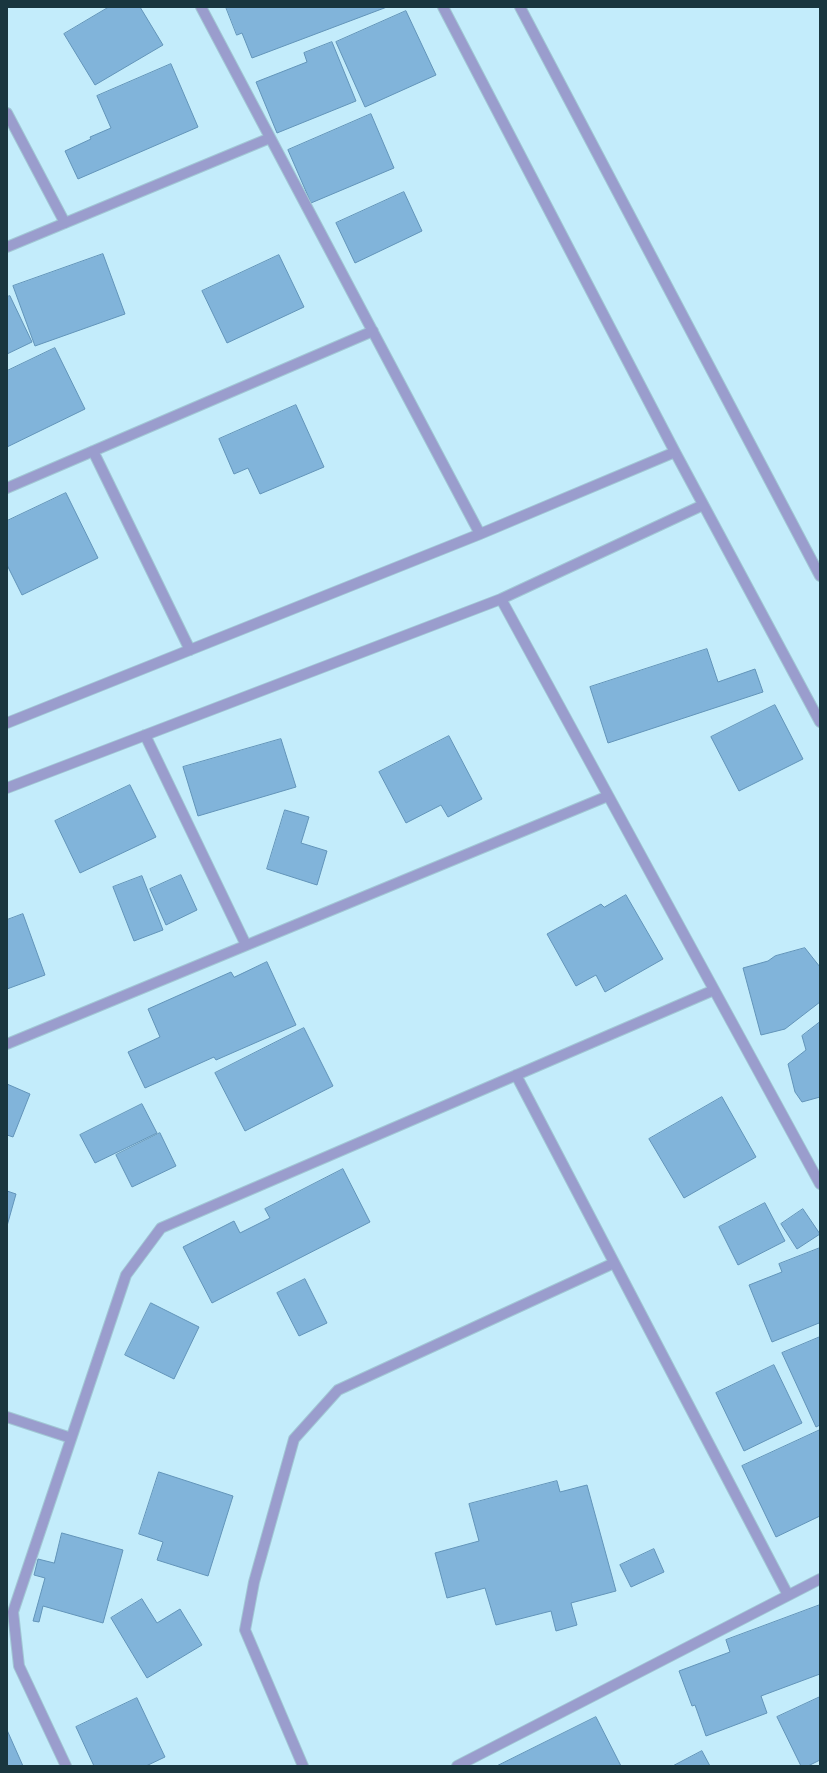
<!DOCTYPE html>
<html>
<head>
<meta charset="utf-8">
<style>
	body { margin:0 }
	#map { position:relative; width:827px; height:1773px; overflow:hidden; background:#c3ecfb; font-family:"Varela Round",sans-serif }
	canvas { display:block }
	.frame { position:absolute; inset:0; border:8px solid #19363f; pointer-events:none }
</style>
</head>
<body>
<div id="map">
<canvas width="827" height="1773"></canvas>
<div class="frame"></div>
</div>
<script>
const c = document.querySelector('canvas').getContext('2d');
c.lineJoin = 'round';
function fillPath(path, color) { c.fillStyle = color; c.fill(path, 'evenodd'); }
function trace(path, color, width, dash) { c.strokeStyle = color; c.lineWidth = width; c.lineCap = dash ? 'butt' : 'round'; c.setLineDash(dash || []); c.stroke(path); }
const building = new Path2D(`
	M 109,7 L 140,7 L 163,45 L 95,85 L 64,34 Z
	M 226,7 L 387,7 L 252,58 L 242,33 L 237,35 Z
	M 406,11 L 436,75 L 365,107 L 336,42 Z
	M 332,42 L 356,101 L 277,133 L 256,82 L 307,62 L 304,53 Z
	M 171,64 L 198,127 L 78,179 L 65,151 L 91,139 L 90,137 L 111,128 L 97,96 Z
	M 371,114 L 394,168 L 311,203 L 288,150 Z
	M 404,192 L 422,231 L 355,263 L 336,223 Z
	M 103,254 L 125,314 L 35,346 L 13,286 Z
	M 279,255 L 304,307 L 227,343 L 202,291 Z
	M 10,296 L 32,342 L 7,354 L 7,297 Z
	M 55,348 L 85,409 L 7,447 L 7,371 Z
	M 296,405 L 324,467 L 260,494 L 248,468 L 234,474 L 219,439 Z
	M 66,493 L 98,558 L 22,595 L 7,565 L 7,521 Z
	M 707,649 L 718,682 L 755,669 L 763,692 L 608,743 L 590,687 Z
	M 775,705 L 803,759 L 739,791 L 711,737 Z
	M 449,736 L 482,799 L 448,817 L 441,805 L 406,823 L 379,772 Z
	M 281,739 L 296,787 L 198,816 L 183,767 Z
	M 130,785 L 156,837 L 80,873 L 55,821 Z
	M 285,810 L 309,817 L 301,843 L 327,851 L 317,885 L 267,869 Z
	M 181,875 L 197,910 L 166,925 L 150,889 Z
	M 142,876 L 163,930 L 134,941 L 113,887 Z
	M 626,895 L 663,959 L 605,992 L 596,975 L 576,986 L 547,934 L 601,904 L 604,907 Z
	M 23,914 L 45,975 L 7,989 L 7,920 Z
	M 805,948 L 820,967 L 820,1002 L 785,1029 L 761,1035 L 743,968 L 768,961 L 775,956 Z
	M 267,962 L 296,1025 L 216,1060 L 214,1057 L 145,1088 L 128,1052 L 160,1037 L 148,1009 L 231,972 L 234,977 Z
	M 820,1022 L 820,1097 L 802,1102 L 795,1092 L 788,1064 L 806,1050 L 802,1036 Z
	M 304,1028 L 333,1086 L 245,1131 L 215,1073 Z
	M 7,1084 L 30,1094 L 13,1137 L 7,1135 Z
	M 722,1097 L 756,1157 L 684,1198 L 649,1139 Z
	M 142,1104 L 157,1133 L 95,1163 L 80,1135 Z
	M 160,1133 L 176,1166 L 132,1187 L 116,1155 Z
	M 343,1169 L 370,1222 L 212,1303 L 183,1247 L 234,1221 L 240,1233 L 270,1218 L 265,1209 Z
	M 7,1191 L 16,1194 L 7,1226 Z
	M 765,1203 L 785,1241 L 738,1265 L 719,1227 Z
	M 803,1209 L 820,1234 L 797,1249 L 781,1224 Z
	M 820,1248 L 820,1326 L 819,1323 L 772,1342 L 749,1285 L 782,1272 L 779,1264 Z
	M 305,1279 L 327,1323 L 299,1336 L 277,1293 Z
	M 151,1303 L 199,1327 L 174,1379 L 125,1355 Z
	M 820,1337 L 820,1425 L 816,1427 L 782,1353 Z
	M 774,1365 L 802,1423 L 744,1451 L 716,1393 Z
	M 820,1430 L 820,1516 L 776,1537 L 742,1466 Z
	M 159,1472 L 233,1496 L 208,1576 L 157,1560 L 163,1542 L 139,1534 Z
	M 557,1481 L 560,1492 L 587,1485 L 616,1591 L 571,1603 L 577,1625 L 556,1631 L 551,1611 L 496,1625 L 485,1588 L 447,1598 L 435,1553 L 479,1541 L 469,1504 Z
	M 62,1533 L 123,1550 L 103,1623 L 43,1606 L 39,1622 L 33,1621 L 45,1578 L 34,1575 L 38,1559 L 54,1563 Z
	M 654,1549 L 664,1572 L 631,1587 L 620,1565 Z
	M 142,1599 L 157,1623 L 180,1609 L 202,1645 L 147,1678 L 111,1618 Z
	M 820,1605 L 820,1674 L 761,1696 L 767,1713 L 706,1736 L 695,1705 L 692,1706 L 679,1671 L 730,1652 L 726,1640 Z
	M 820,1697 L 820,1760 L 808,1766 L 801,1766 L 777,1717 Z
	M 137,1698 L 165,1757 L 146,1766 L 94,1766 L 76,1727 Z
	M 596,1717 L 621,1766 L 497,1766 Z
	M 7,1730 L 23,1766 L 7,1766 Z
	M 702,1751 L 710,1766 L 673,1766 Z`);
fillPath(building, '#81b4da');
trace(building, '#6294b9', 1);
const street = new Path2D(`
	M 201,7 L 480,534
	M 443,7 L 675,452 L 820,722
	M 520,7 L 820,576
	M 7,113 L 65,223
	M 7,247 L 270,138
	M 93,451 L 190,650
	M 7,488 L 373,331
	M 501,599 L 820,1184
	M 7,723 L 480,534 L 675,452
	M 145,735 L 246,945
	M 7,788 L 501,599 L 703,505
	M 7,1044 L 608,796
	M 516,1075 L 788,1595
	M 7,1417 L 71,1438
	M 66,1766 L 19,1666 L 13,1612 L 126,1275 L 161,1228 L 714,990
	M 303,1766 L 245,1630 L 254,1582 L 294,1439 L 338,1390 L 614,1263
	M 457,1766 L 820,1579`);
trace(street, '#a1c8d5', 12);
trace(street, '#9a9dcd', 10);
</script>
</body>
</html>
